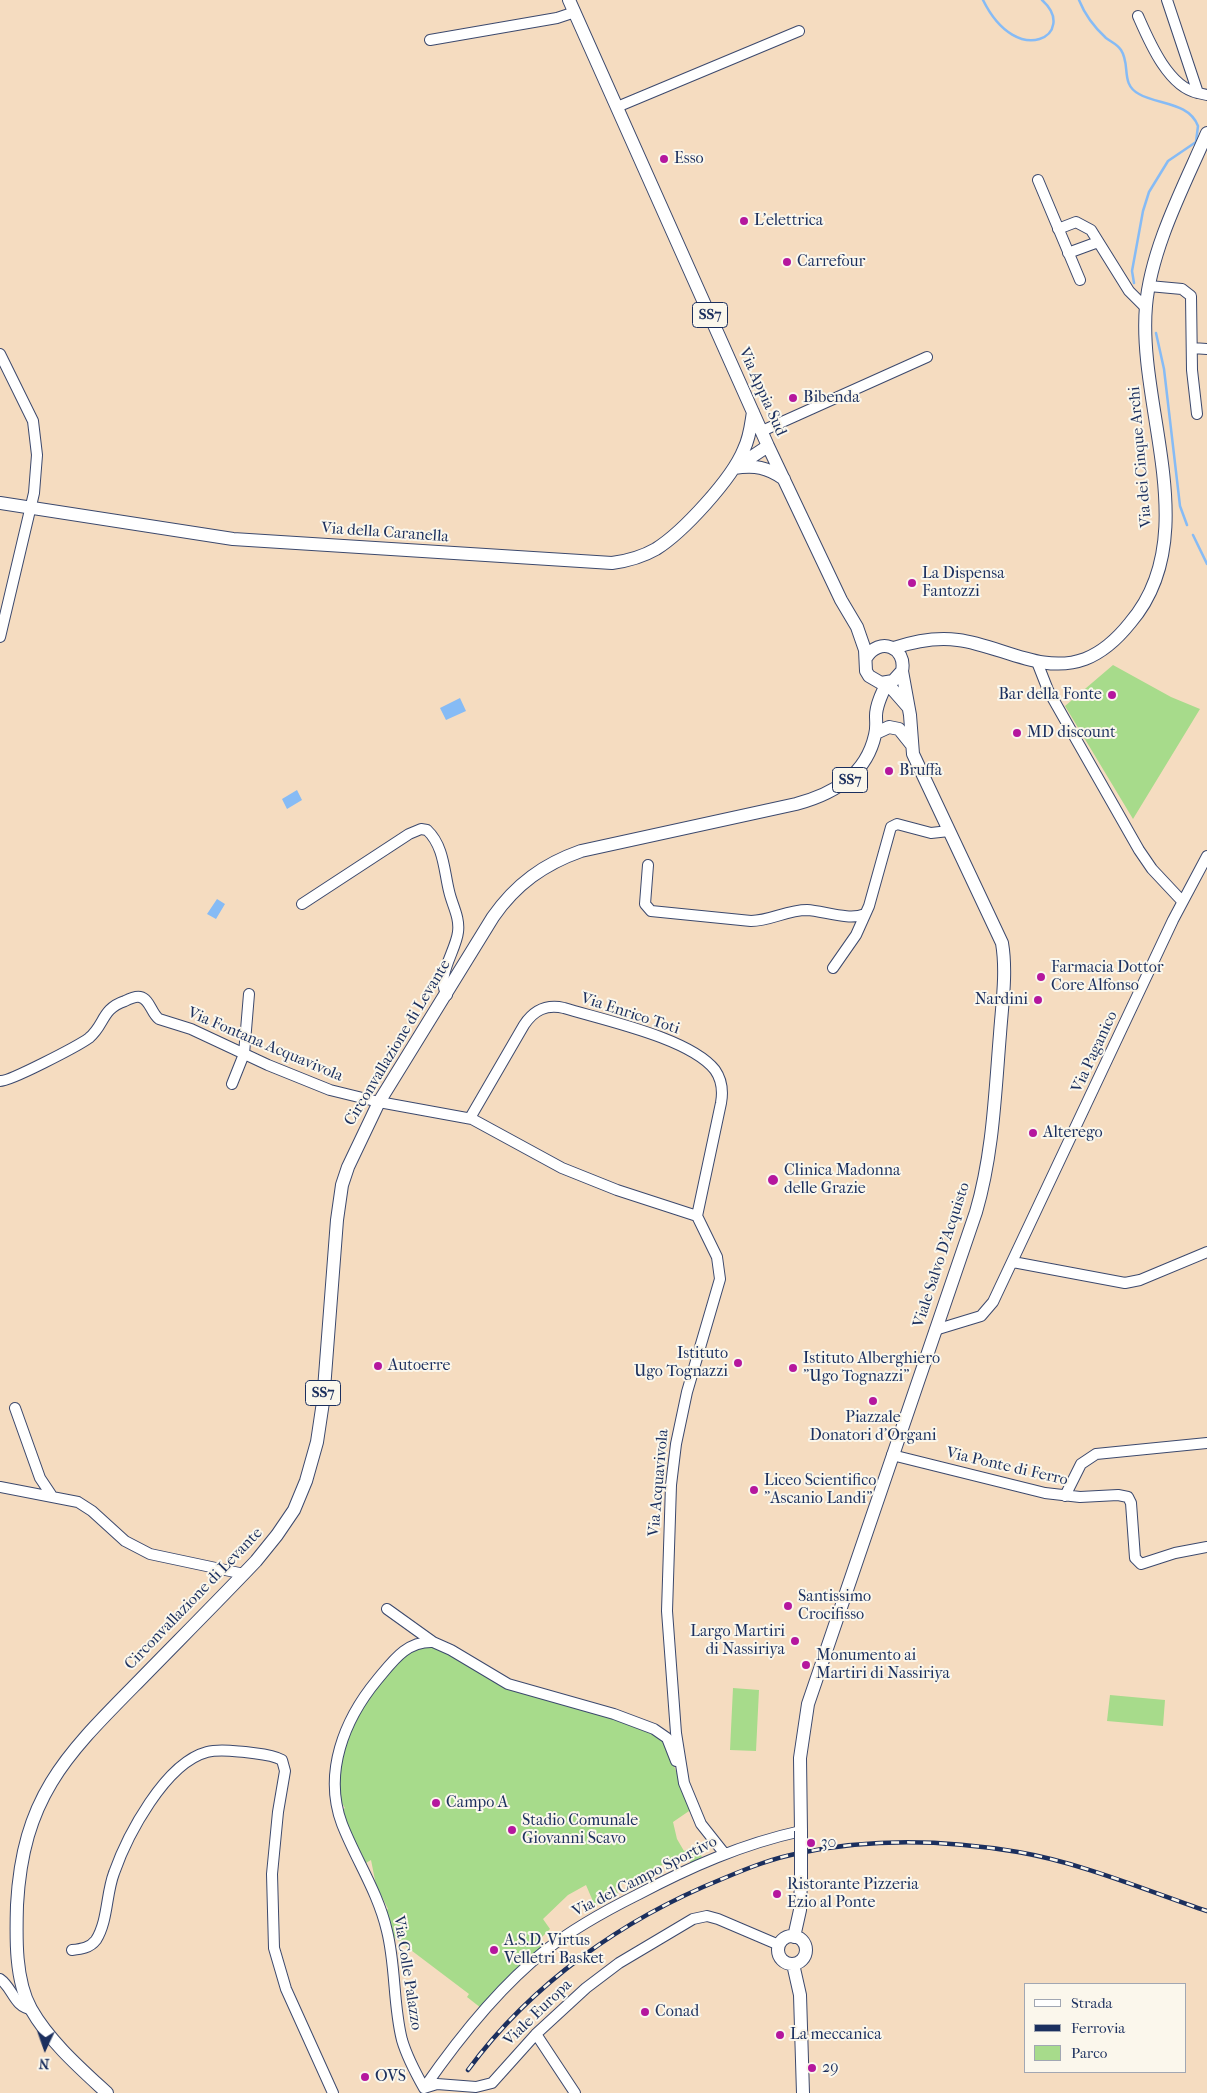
<!DOCTYPE html>
<html>
<head>
<meta charset="utf-8">
<style>
	body { margin:0 }
	#map { position:relative; width:1207px; height:2093px; overflow:hidden; background:#f5dcc0; font-family:"IM FELL French Canon",serif }
	canvas { display:block }
	.legend { position:absolute; left:1024px; top:1983px; width:162px; height:90px; box-sizing:border-box; background:#fbf7ec; border:1px solid #a1a7b3; margin:0; padding:6px 9px; list-style:none; font-size:15px; color:#1b2f5e }
	.legend li { display:flex; align-items:center; gap:10px; height:25px }
	.legend b { width:25px; border:1px solid #a1a7b3 }
	.north { position:absolute; left:20px; top:2023px; width:50px; height:50px; -webkit-text-stroke:4px #fbf7ec; paint-order:stroke; rotate:183deg; font-size:14px; font-weight:700; line-height:20px; text-align:center; color:#1b2f5e }
	.north::after { content:''; display:block; margin:auto; width:18px; height:22px; background:#1b2f5e; clip-path:polygon(50% 0,100% 100%,50% 72%,0 100%) }
</style>
</head>
<body>
<div id="map">
<canvas width="1207" height="2093"></canvas>
<ul class="legend">
<li><b style="height:6px;background:#fff"></b>Strada</li>
<li><b style="height:6px;background:#1b2f5e"></b>Ferrovia</li>
<li><b style="height:14px;background:#a7db8b"></b>Parco</li>
</ul>
<div class="north">N</div>
</div>
<script>
const c = document.querySelector('canvas').getContext('2d');
c.lineJoin = 'round';
function fillPath(path, color) { c.fillStyle = color; c.fill(path, 'evenodd'); }
function trace(path, color, width, dash) { c.strokeStyle = color; c.lineWidth = width; c.lineCap = dash ? 'butt' : 'round'; c.setLineDash(dash || []); c.stroke(path); }
function write(font, color, halo, rows, align = 'center') {
  c.font = font + ' "IM FELL French Canon",serif'; c.lineWidth = 4; c.setLineDash([]); c.textBaseline = 'middle'; c.strokeStyle = halo; c.fillStyle = color; for (const [text, x, y, turn = 0] of rows) {
    c.save(); c.translate(x, y); c.rotate((+turn || 0) * Math.PI / 180); c.textAlign = isNaN(turn) ? turn : align; if (halo) c.strokeText(text, 0, 0); c.fillText(text, 0, 0); c.restore();
  }
}
fillPath(new Path2D(`
	M 1113,665 L 1171,697 L 1200,709 L 1133,819 L 1065,706 Z
	M 421,1646 L 451,1651 L 507,1689 L 618,1718 L 653,1732 L 663,1740 L 692,1809 L 673,1822 L 677,1839 L 684,1851 L 696,1845 L 702,1857 L 691,1863 L 686,1854 L 615,1887 L 619,1895 L 595,1906 L 586,1885 L 568,1895 L 543,1919 L 550,1929 L 538,1941 L 543,1947 L 501,1984 L 481,2008 L 467,1997 L 469,1994 L 391,1935 L 385,1911 L 388,1909 L 376,1885 L 371,1860 L 366,1863 L 344,1818 L 342,1810 L 345,1808 C 338,1799 336,1782 336,1771 C 338,1738 390,1657 421,1646 Z
	M 733,1688 L 759,1690 L 756,1751 L 730,1750 Z
	M 1110,1695 L 1165,1700 L 1163,1726 L 1107,1721 Z`), '#a7db8b');
fillPath(new Path2D(`
	M 460,698 L 466,711 L 446,720 L 440,708 Z
	M 297,790 L 302,800 L 287,809 L 282,799 Z
	M 217,899 L 225,904 L 216,919 L 207,914 Z`), '#86bbf5');
trace(new Path2D(`
	M 983,0 C 1018,71 1079,33 1042,0
	M 1079,0 C 1085,15 1094,27 1106,38 C 1111,42 1117,44 1121,50 C 1131,65 1120,84 1139,94 C 1158,105 1189,102 1198,126 L 1196,142 L 1168,161 L 1149,192 L 1143,211 L 1132,271 L 1134,283
	M 1156,333 L 1164,369 L 1180,506 L 1187,525
	M 1193,535 L 1207,564`), '#86bbf5', 2.5);
const minor = new Path2D(`
	M 1167,0 L 1198,93 L 1207,95
	M 1138,16 C 1149,41 1168,87 1198,93
	M 430,40 L 557,18 L 575,12
	M 617,107 L 799,31
	M 1038,180 L 1080,280
	M 1058,229 L 1076,222 L 1091,230 L 1129,291 L 1145,307
	M 1068,253 L 1098,242
	M 1149,286 L 1182,289 L 1191,296 L 1192,370 L 1197,414
	M 1192,348 L 1207,349
	M 0,354 L 33,421 L 37,455 L 34,493 L 0,637
	M 762,431 L 927,357
	M 1037,662 L 1048,690 L 1139,850 L 1152,869 L 1182,901
	M 648,865 L 645,904 L 651,911 L 751,921 C 770,921 787,910 807,910 C 824,911 849,921 865,914
	M 302,904 L 409,834 L 421,829 L 427,830 C 444,846 444,871 449,891 C 452,905 460,917 458,932 C 456,951 435,977 447,995
	M 833,968 L 856,935 L 869,906 L 891,827 L 897,824 L 931,833 L 949,831
	M 0,1081 C 9,1082 78,1046 89,1038 C 105,1025 101,1009 125,1001 C 129,999 135,996 140,997 C 150,999 151,1013 159,1019 L 191,1029 L 268,1065 L 330,1090 L 379,1102 L 472,1119 L 562,1168 L 617,1190 L 697,1216 L 717,1257 L 720,1279 L 687,1392 L 676,1444 L 671,1485 L 667,1611 L 676,1733 L 684,1783 L 701,1824 L 724,1853
	M 232,1084 L 244,1054 L 249,994
	M 470,1118 L 524,1025 C 534,1010 546,1004 564,1008 C 603,1020 690,1038 715,1070 C 722,1080 723,1092 721,1103 L 697,1216
	M 1013,1262 L 1125,1283 L 1140,1280 L 1207,1252
	M 935,1330 L 981,1316 L 993,1302 L 1173,920 L 1207,856
	M 15,1408 L 40,1478 L 52,1496
	M 892,1455 L 1045,1493 L 1080,1497 L 1118,1495 L 1128,1497 L 1131,1503 L 1135,1558 L 1141,1564 L 1175,1553 L 1207,1547
	M 0,1487 L 78,1502 L 92,1511 L 125,1541 L 150,1554 L 244,1574
	M 1065,1496 L 1081,1464 L 1096,1454 L 1207,1443
	M 387,1609 L 433,1642 L 451,1650 L 508,1684 L 614,1714 L 654,1729 L 667,1738 L 676,1761
	M 433,1642 C 406,1641 393,1661 377,1680 C 344,1720 323,1773 342,1824 C 356,1860 378,1892 387,1931 C 396,1967 393,2005 402,2040 C 407,2057 415,2072 424,2088 L 437,2084 L 476,2087 L 492,2083 L 536,2034 L 586,1988 L 619,1963 L 693,1919 L 707,1916 L 718,1919 L 779,1945
	M 72,1950 C 81,1949 90,1948 96,1940 C 108,1921 106,1894 114,1873 C 127,1836 165,1763 207,1752 C 219,1749 232,1751 245,1752 C 257,1754 271,1754 282,1760 L 285,1771 L 278,1812 L 272,1874 L 274,1948 L 286,1989 L 333,2093
	M 0,1979 C 13,1988 14,2007 31,2009
	M 536,2034 L 575,2093
	M 424,2088 C 458,2039 499,1987 546,1950 C 574,1928 605,1911 637,1895 C 690,1867 742,1844 801,1831`);
const major = new Path2D(`
	M 569,0 L 768,446 L 841,600 L 857,627 L 865,650 L 866,671 L 869,676 L 881,683 L 893,681 L 902,671 C 907,647 879,636 866,658
	M 738,466 L 768,446
	M 734,468 C 755,465 767,467 784,479
	M 0,503 L 233,539 L 612,563 C 627,561 642,557 656,549 C 683,532 732,479 744,449 C 750,437 751,424 753,412
	M 894,648 C 915,641 936,637 958,640 C 1000,645 1042,675 1085,659 C 1103,652 1118,638 1130,623 C 1205,536 1137,407 1146,306 C 1151,248 1184,186 1207,133
	M 876,733 L 889,727 L 899,729 L 911,744
	M 801,1831 L 800,1758 L 808,1704 L 976,1212 C 993,1154 995,1094 1000,1034 C 1002,1005 1007,972 1002,943 L 913,754 L 910,715 L 902,671
	M778 1950a14 14 0 1 1 28 0a14 14 0 1 1-28 0Z
	M 794,1937 L 800,1910 L 801,1878
	M 793,1964 L 800,1995 L 803,2093
	M 107,2093 C 81,2069 49,2041 31,2009 C 15,1980 16,1938 17,1905 C 23,1795 67,1754 140,1680 C 179,1640 218,1601 256,1561 L 277,1535 L 294,1510 L 306,1481 L 317,1442 L 323,1402 L 337,1220 L 342,1185 L 348,1167 L 379,1102 L 493,917 C 516,884 544,864 581,851 L 796,804 C 834,794 866,775 875,735 C 877,728 876,722 876,716 C 876,705 882,693 887,683 L 908,707`);
trace(minor, '#3c496d', 12);
trace(major, '#3c496d', 14);
trace(minor, '#fff', 10);
trace(major, '#fff', 12);
const rail = new Path2D(`
	M 468,2070 C 532,1983 623,1919 722,1879 C 748,1868 773,1858 800,1853 C 871,1838 947,1840 1018,1852 C 1082,1863 1145,1890 1207,1911`);
trace(rail, '#1b2f5e', 4.5);
trace(rail, '#fbf7ec', 2.5, [8]);
const majorBridge = new Path2D(`
	M 801,1878 L 801,1831`);
trace(majorBridge, '#3c496d', 14, []);
trace(majorBridge, '#fff', 12);
for (const [x, y, r, color] of [
	[664,159,5,"#b5179e"],
	[744,221,5,"#b5179e"],
	[787,262,5,"#b5179e"],
	[793,398,5,"#b5179e"],
	[912,583,5,"#b5179e"],
	[1112,695,5,"#b5179e"],
	[1017,733,5,"#b5179e"],
	[889,771,5,"#b5179e"],
	[1041,977,5,"#b5179e"],
	[1038,1000,5,"#b5179e"],
	[1033,1133,5,"#b5179e"],
	[773,1180,6,"#b5179e"],
	[738,1363,5,"#b5179e"],
	[378,1366,5,"#b5179e"],
	[793,1368,5,"#b5179e"],
	[873,1401,5,"#b5179e"],
	[754,1490,5,"#b5179e"],
	[788,1606,5,"#b5179e"],
	[795,1641,5,"#b5179e"],
	[806,1665,5,"#b5179e"],
	[436,1803,5,"#b5179e"],
	[512,1830,5,"#b5179e"],
	[811,1843,5,"#b5179e"],
	[777,1894,5,"#b5179e"],
	[494,1950,5,"#b5179e"],
	[645,2012,5,"#b5179e"],
	[780,2035,5,"#b5179e"],
	[812,2068,5,"#b5179e"],
	[365,2077,5,"#b5179e"]
]) { const dot = new Path2D(); dot.arc(x, y, r, 0, 2 * Math.PI); c.fillStyle = color; c.fill(dot); trace(dot, '#fbf7ec', 2); }
for (const [x, y, w] of [
	[710,315,35],
	[850,780,35],
	[323,1393,35]
]) { const box = new Path2D(); box.roundRect(x - w / 2, y - 12.5, w, 25, 4); c.fillStyle = '#fbf7ec'; c.fill(box); trace(box, '#1b2f5e', 1); }
write('bold 15px', '#1b2f5e', null, [
	["SS7",710,315],
	["SS7",850,780],
	["SS7",323,1393]
]);
write('16px', '#1b2f5e', '#fbf7ec', [
	["Esso",674,159],
	["L'elettrica",754,221],
	["Carrefour",797,262],
	["Bibenda",803,398],
	["La Dispensa",922,574],
	["Fantozzi",922,592],
	["Bar della Fonte",1102,695,"right"],
	["MD discount",1027,733],
	["Bruffa",899,771],
	["Farmacia Dottor",1051,968],
	["Core Alfonso",1051,986],
	["Nardini",1028,1000,"right"],
	["Alterego",1043,1133],
	["Clinica Madonna",784,1171],
	["delle Grazie",784,1189],
	["Istituto",728,1354,"right"],
	["Ugo Tognazzi",728,1372,"right"],
	["Istituto Alberghiero",803,1359],
	["\"Ugo Tognazzi\"",803,1377],
	["Autoerre",388,1366],
	["Piazzale",873,1418,"center"],
	["Donatori d'Organi",873,1436,"center"],
	["Liceo Scientifico",764,1481],
	["\"Ascanio Landi\"",764,1499],
	["Santissimo",798,1597],
	["Crocifisso",798,1615],
	["Largo Martiri",785,1632,"right"],
	["di Nassiriya",785,1650,"right"],
	["Monumento ai",816,1656],
	["Martiri di Nassiriya",816,1674],
	["Campo A",446,1803],
	["Stadio Comunale",522,1821],
	["Giovanni Scavo",522,1839],
	["30",821,1843],
	["Ristorante Pizzeria",787,1885],
	["Ezio al Ponte",787,1903],
	["A.S.D. Virtus",504,1941],
	["Velletri Basket",504,1959],
	["Conad",655,2012],
	["La meccanica",790,2035],
	["29",822,2068],
	["OVS",375,2077]
], 'left');
write('16px', '#1b2f5e', '#fbf7ec', [
	["Via Appia Sud",762,392,66],
	["Via dei Cinque Archi",1141,457,-95],
	["Via della Caranella",385,533,4],
	["Via Enrico Toti",630,1014,18],
	["Circonvallazione di Levante",398,1043,-59],
	["Via Fontana Acquavivola",265,1045,23],
	["Via Paganico",1095,1052,-65],
	["Viale Salvo D'Acquisto",942,1255,-72],
	["Via Ponte di Ferro",1007,1467,13],
	["Via Acquavivola",659,1483,-85],
	["Circonvallazione di Levante",194,1599,-46],
	["Via del Campo Sportivo",645,1877,-27],
	["Via Colle Palazzo",407,1973,81],
	["Viale Europa",538,2013,-44]
]);
</script>
</body>
</html>
